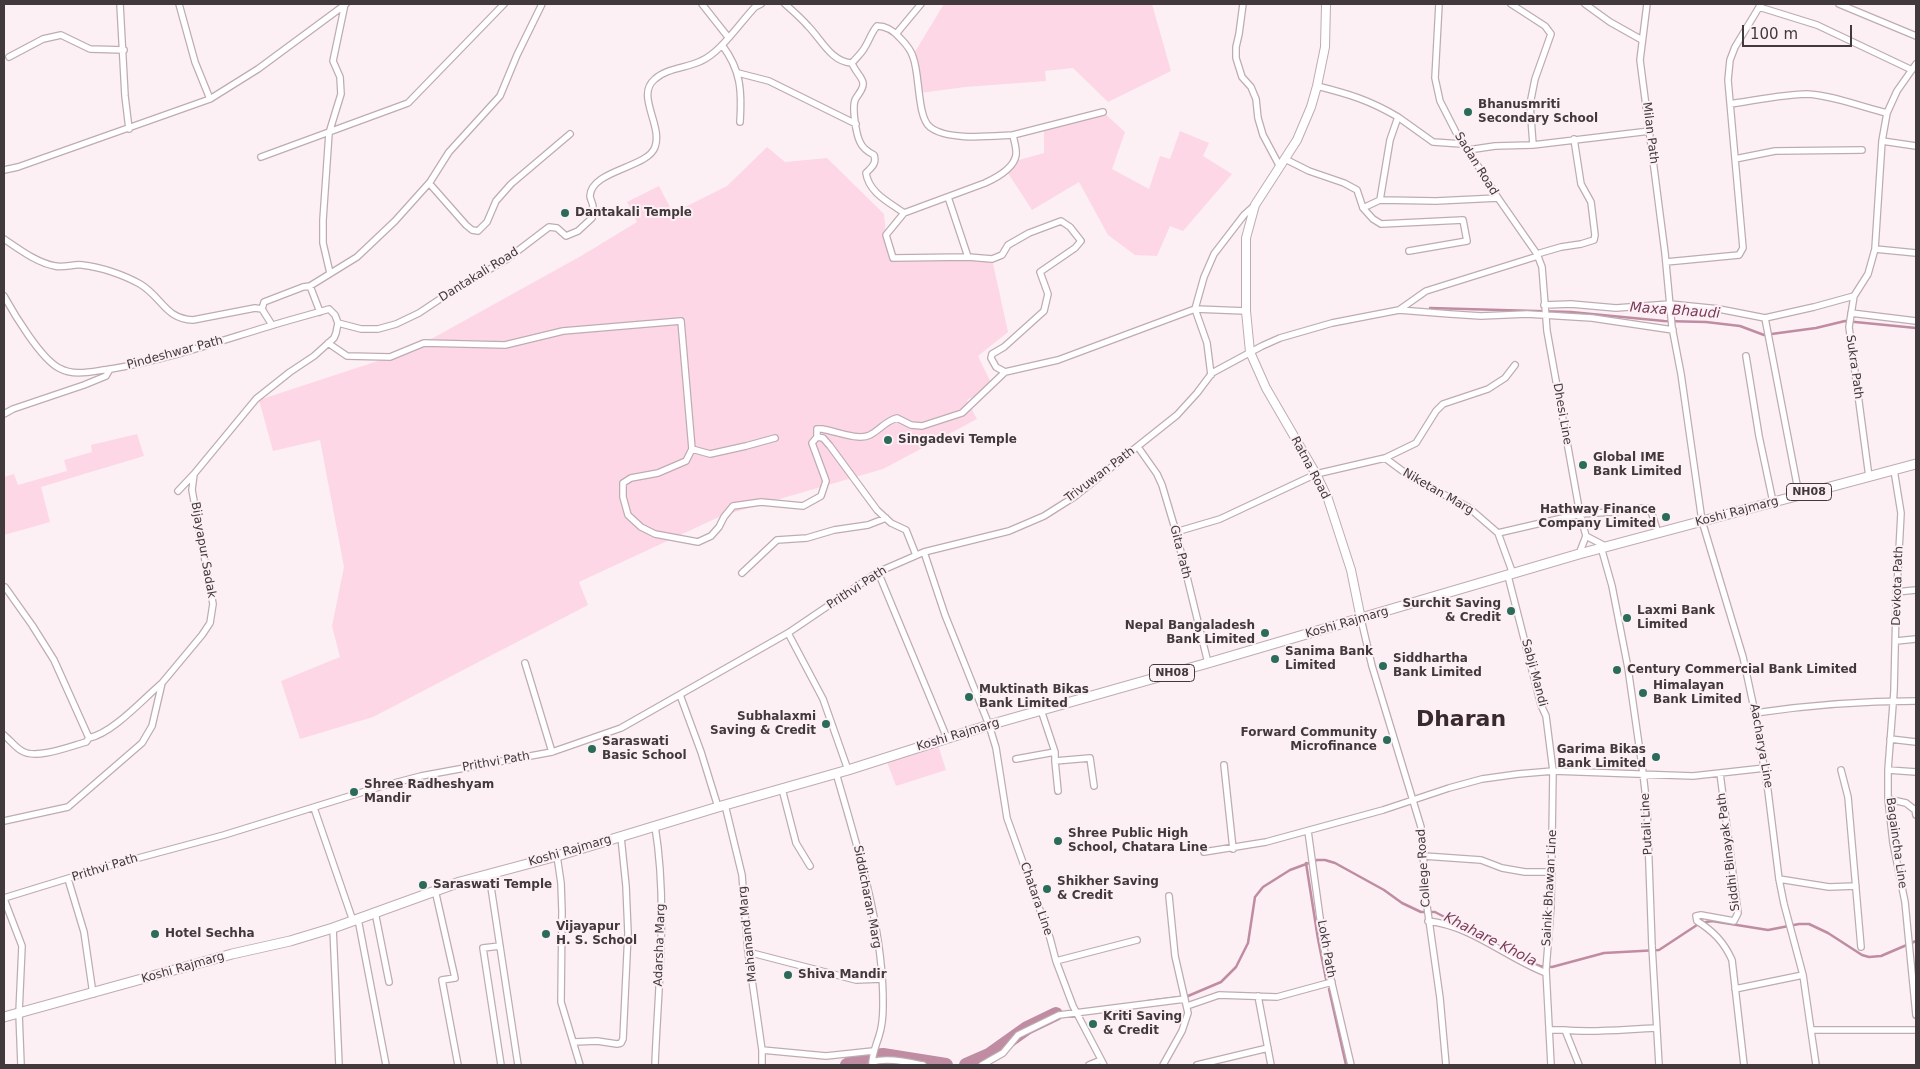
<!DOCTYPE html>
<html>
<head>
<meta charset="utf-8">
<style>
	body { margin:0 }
	#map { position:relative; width:1920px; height:1069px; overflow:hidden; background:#fcf0f5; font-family:"DejaVu Sans",sans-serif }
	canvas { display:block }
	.frame { position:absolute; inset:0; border:5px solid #41393c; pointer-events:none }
	.scale { position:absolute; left:1742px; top:25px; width:110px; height:22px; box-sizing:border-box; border:2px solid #41393c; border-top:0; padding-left:6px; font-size:15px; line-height:18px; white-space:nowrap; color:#41393c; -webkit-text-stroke:4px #fcf0f5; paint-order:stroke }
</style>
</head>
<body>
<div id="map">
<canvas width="1920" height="1069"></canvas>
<div class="frame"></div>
<div class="scale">100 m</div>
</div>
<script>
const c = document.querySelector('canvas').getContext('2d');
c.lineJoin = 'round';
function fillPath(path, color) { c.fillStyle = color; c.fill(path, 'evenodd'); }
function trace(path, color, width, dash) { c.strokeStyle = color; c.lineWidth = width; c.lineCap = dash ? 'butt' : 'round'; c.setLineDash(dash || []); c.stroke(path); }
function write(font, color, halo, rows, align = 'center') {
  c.font = font + ' "DejaVu Sans",sans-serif'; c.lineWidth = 4; c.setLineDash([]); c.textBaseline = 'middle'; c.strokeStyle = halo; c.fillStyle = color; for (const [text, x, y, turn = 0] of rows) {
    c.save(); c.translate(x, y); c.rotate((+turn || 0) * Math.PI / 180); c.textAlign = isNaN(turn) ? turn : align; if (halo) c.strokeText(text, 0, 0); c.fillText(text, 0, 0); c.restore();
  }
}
fillPath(new Path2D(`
	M 944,4 L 1152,4 L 1171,71 L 1108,102 L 1073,68 L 1045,71 L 1046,81 L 965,87 L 920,93 L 913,55 Z
	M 1103,112 L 1125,132 L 1112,169 L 1149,189 L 1160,156 L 1170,159 L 1180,131 L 1209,143 L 1203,156 L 1232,174 L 1183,231 L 1170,226 L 1157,256 L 1135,255 L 1108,235 L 1079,182 L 1032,210 L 1006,170 L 1015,161 L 1044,153 L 1044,127 Z
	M 767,147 L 785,162 L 827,158 L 884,214 L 886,235 L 893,258 L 992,259 L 1008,332 L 978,356 L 993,387 L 967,400 L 977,419 L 883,469 L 721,516 L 579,582 L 588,605 L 373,717 L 300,739 L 281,681 L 340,657 L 332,626 L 344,567 L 320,440 L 273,451 L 259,400 L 390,357 L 424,343 L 581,256 L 637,222 L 627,202 L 659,186 L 673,213 L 727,186 Z
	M 137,434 L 144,456 L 41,487 L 50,522 L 4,535 L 4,477 L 14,474 L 18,485 L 67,471 L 64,460 L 92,452 L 91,445 Z
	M 938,745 L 946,770 L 896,786 L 887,762 Z`), '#fdd7e6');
trace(new Path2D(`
	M 1430,308 L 1571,312 L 1664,321 L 1706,322 L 1740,326 L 1764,335 L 1816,328 L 1845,321 L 1916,328
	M 1306,863 L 1318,939 L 1326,979
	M 1529,962 L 1540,966 L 1552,967 L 1604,953 L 1659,950 L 1700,923 L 1712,921 L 1768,930 L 1799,924 L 1809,924 L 1828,933 L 1862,955 L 1869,957 L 1881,956 L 1916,941
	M 1329,989 L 1346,1065
	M 1148,1001 L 1188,996 L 1221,982 L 1236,967 L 1248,943 L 1255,897 L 1263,887 L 1290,870 L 1317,860 L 1325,860 L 1335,863 L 1384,890 L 1402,903 L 1421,912 L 1435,912 L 1492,942`), '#bf8ca2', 2.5);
trace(new Path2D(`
	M 847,1065 L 865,1057 L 883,1055 L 946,1065
	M 966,1065 L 989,1055 L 1027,1028 L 1056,1014`), '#bf8ca2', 14);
const minor = new Path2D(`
	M 120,4 L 125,96 L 129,129
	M 179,4 L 195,62 L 210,99
	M 702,4 L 728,37
	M 785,4 C 793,11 801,18 808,26 C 821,39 831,62 852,63 C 856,58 862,53 865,47 C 870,39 871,33 877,26 C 886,26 894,31 900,38 C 905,43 911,50 913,57 C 920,74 917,117 930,127 C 947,141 992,136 1013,135 C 1014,141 1017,149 1016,155 C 1014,168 996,178 985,183 L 904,213 L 886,235 L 893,258 L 968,257 L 992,259 L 1002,255 L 1008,245 L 1029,233 L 1061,221 L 1070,227 L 1081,241 L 1075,248 L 1040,272 L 1048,294 L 1044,311 L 1004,347 L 992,354 L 991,358 L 996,367 L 1005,372 L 1058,360 L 1195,309 L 1246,311
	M 1243,4 L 1239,34 L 1236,47 L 1236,58 L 1242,77 L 1251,87 L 1256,99 L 1258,118 L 1263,135 L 1279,165
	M 1439,4 L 1435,78 L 1440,101 L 1462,144 L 1468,150 L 1498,198 L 1537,254 L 1542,267 L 1547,331 L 1580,514 L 1586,536 L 1579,554
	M 1511,4 L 1545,26 L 1551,34 L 1535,79 L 1530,104 L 1533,145
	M 1585,4 L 1610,22 L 1642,40
	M 1647,4 L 1640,60 L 1665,253 L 1672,327 L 1681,374 L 1702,521 L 1743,657 L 1755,713 L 1768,791 L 1779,879 L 1784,904 L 1803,975 L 1816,1065
	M 1839,4 L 1916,36
	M 1759,7 L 1817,25 L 1912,70
	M 896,34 L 921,4
	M 722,45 C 741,70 742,91 740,122
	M 9,57 L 43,39 L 61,35 L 90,49 L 124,50
	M 852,63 C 854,70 863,78 863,83 C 864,89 858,94 855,100 C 852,108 856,134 860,142 C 863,149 868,152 874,155 C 877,163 872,167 866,173 C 869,193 889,202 904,213
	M 738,73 L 769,81 L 856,124
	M 1317,86 C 1349,94 1369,100 1398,117 L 1390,140 L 1380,200
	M 1730,104 C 1752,101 1785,94 1807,94 C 1832,95 1861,107 1887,113
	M 1398,117 L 1433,142 L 1462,144
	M 1013,135 L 1103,112
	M 1882,141 L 1916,146
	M 1468,150 L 1495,146 L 1533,145 L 1650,131
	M 261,157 L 408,103 L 504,4
	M 1285,159 L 1309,171 L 1344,183 L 1357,190 L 1363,208 L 1380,200 L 1436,201 L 1498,198
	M 1735,159 L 1775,151 L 1862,150
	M 4,170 L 18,167 L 210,99 L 258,69 L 346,4
	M 429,183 L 466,225 L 472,230 L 478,231 L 487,222 L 496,201 L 511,184 L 570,134
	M 948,197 L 968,257
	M 1363,208 L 1373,219 L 1381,224 L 1463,220 L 1467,241 L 1409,251
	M 4,239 C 19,249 37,263 55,266 C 64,268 73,264 82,265 C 101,267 124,275 140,284 C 162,297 165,319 193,320 L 255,308 L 262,309 L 272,325
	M 1875,249 L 1916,253
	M 1537,254 L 1561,247 L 1581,244 L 1594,240 L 1595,235 L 1591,202 L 1581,184 L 1574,139
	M 1666,262 L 1739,255 L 1743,248 L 1728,80 L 1730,60 L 1735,47 L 1761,4
	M 330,273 L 323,243 L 323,220 L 329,133 L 341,94 L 340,77 L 333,61 L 345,4
	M 310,286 L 320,312
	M 4,296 C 14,314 41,359 59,368 C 75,377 93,371 111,369 C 166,360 217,342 270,326 C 289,320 309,315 329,309 L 335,315 L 338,323 L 361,329 L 378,329 L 396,324 L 419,313 L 446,295 L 507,259 L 549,227 L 557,228 L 566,236 L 578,231 L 592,218 C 593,214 594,210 593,207 C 593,203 590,199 590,196 C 591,170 648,168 655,147 C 663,125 635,95 655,79 C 667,68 687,68 701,61 C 721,52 739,24 755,7 L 761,4
	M 1544,305 L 1571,304 L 1616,308 L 1670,304 L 1719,309 L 1765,318 L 1814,307 L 1854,296
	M 262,309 L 264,302 L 303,287 L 310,286 L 357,257 L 395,221 L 430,182 L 449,152 L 500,96 L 517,55 L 542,4
	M 1399,310 L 1450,314 L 1481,316 L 1527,314 L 1592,318 L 1673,330
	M 1851,313 L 1916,321
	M 1765,318 L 1799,495
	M 328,343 L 347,356 L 390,357 L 424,343 L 505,345 L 563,331 L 681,321 L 692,449 L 686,461 L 658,473 L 631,478 L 623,483 L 623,497 L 628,515 L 641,527 L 655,534 L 698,542 L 711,536 L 719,527 L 724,517 L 733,506 L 761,502 L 803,506 L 821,496 L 826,481 L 812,443 L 817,437 L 823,438 L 830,446 L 877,510 L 891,523 L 906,530 L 916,555
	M 1746,356 L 1759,436 L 1773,502
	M 1211,375 L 1207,343 L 1195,309 L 1204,277 L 1214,254 L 1244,215 L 1255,205
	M 4,414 L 13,409 L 84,385 L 106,376 L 110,369
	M 817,437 L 817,429 L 822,429 C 835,431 858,441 870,435 C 881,429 884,422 897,418 L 911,425 L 922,426 L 962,413 L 1005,372
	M 1138,447 L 1157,474 L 1162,485 L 1176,532 L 1208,663
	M 692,449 L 710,454 L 746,446 L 775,438
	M 1385,458 L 1416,443 L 1436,411 L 1443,404 L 1488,389 L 1505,378 L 1515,365
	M 1894,470 L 1901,513 L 1896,607 L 1894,691 L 1888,770 L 1888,799 L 1893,843 L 1905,902 L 1916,1015
	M 1869,477 L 1849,327 L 1854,296 L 1868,274 L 1875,249 L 1882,141 L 1887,113 L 1897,91 L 1916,64
	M 178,491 L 194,474
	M 1176,532 L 1220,519 L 1316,474 L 1385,458 L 1412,478 L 1468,507 L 1498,533
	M 1498,533 L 1580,514 L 1613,512 L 1643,508 L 1649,509 L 1652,514 L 1658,533
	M 1498,533 L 1513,574
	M 1586,536 L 1605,546
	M 1601,547 L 1612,586 L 1628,668 L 1643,773 L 1647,808 L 1652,946 L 1659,1065
	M 924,552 L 945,615 L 989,725 L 996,748 L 1007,818 L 1050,938 L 1056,961 L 1073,1006 L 1104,1065
	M 878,572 L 947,738
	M 742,573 L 777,540 L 807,538 L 834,530 L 868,525 L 886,518
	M 1508,576 L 1541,705 L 1546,716 L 1553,771 L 1551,906 L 1546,970 L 1551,1065
	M 4,589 L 5,587 L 32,625 L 54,660 L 89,738 C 113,733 143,699 162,683
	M 1896,592 L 1916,590
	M 1361,619 L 1372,666 L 1421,827 L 1427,906 L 1440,998 L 1446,1065
	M 788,633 L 823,699 L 848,770
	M 1896,641 L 1916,639
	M 525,663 L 552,752
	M 680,695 L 701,752 L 718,807
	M 1041,710 L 1055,752 L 1055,761 L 1090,758 L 1094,786
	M 1755,713 C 1809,705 1862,701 1916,701
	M 4,735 C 10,740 16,748 22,751 C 36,760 71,746 86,742 L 89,738
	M 1890,739 L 1916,742
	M 1016,759 L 1055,752
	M 1055,761 L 1058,791
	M 1224,765 L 1233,849
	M 1841,770 L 1848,797 L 1861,947
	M 1888,770 L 1916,772
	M 836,773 C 857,846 884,929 883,1006 C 883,1015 882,1027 879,1036 C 876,1046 872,1054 872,1065
	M 1720,773 L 1738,913 L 1734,921 L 1701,915 L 1696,916 L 1697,921 C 1713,931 1724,942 1732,960 L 1744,1065
	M 782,789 L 796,843 L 810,866
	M 1888,799 L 1906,803 L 1915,810 L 1916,815
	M 725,805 L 742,875 L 748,952 L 762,1050 L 762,1065
	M 314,808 L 353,921
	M 4,821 L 68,807 L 142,743 L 152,726 L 162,683 L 202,635 L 210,623 L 213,604 L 192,490 L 194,474 L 256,399 L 290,372 L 314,356 L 334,338 L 336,333 L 338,323
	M 1308,831 L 1325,954 L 1351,1065
	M 1204,852 L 1266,842 L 1383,810 L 1449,788 L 1482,779 L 1518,774 L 1553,771 L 1693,776 L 1765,768
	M 557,856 L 561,883 L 562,911 L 561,1002 L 580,1065
	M 1424,856 L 1481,860 L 1502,868 L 1525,872 L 1552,872
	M 489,874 L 518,1065
	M 68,879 L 84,932 L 93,994
	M 1779,879 L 1829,887 L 1856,886
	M 435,890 L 455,978 L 442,980 L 458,1065
	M 4,898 L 105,867 L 224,835 L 379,787 L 421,776 L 552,752 L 621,728 L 788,633 L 878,572 L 924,552 L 1009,531 L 1044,516 L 1074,497 L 1177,415 L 1197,393 L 1212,373 L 1262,346 L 1280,338 L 1332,323 L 1399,310 L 1426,291 L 1538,256
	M 4,899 L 22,946 L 19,1013 L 21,1065
	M 375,912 L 389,982
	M 358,919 L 386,1065
	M 1428,921 C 1472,926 1505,957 1546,973
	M 333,928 L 339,1065
	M 500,946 L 483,948 L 501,1065
	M 748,952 L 856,980 L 882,979
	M 1056,961 L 1137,940
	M 1735,989 L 1803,975
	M 1258,996 L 1271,1065
	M 1187,1006 L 1219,995 L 1277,997 L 1332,982
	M 1549,1030 L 1565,1030 L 1579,1065
	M 1565,1030 C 1595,1033 1626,1029 1657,1028
	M 1812,1030 L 1916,1030
	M 574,1042 L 597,1041 L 617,1044 L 621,1043 L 623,1039 L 628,933 L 626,886 L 621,837
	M 762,1050 L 826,1056 L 873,1051
	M 872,1062 C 887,1057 907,1062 923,1065
	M 655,1065 C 658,986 668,905 655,826
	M 982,1065 L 1003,1053 L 1018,1035 L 1059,1015 L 1185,999
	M 1089,1065 L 1101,1060
	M 1163,1065 L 1182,1031 L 1188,1013 L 1175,956 L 1169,896
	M 1197,1065 L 1268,1048`);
const tertiary = new Path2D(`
	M 1326,4 L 1325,47 L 1317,86 L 1311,107 L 1297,140 L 1255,205 L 1246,238 L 1246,311 L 1250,352 L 1266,388 L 1316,474 L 1328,499 L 1351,570 L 1361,619`);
const primary = new Path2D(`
	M 4,1017 L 232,954 L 290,941 L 333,928 L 460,882 L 557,856 L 718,807 L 848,770 L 989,725 L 1208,663 L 1579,554 L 1916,464`);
trace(minor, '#bfacb3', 8);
trace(tertiary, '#bfacb3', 10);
trace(primary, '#bfacb3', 11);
trace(minor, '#fff', 5.5);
trace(tertiary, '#fff', 8);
trace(primary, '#fff', 9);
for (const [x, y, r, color] of [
	[1468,112,5,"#2b6b59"],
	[565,213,5,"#2b6b59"],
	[888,440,5,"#2b6b59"],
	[1583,465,5,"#2b6b59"],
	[1666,517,5,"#2b6b59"],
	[1511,611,5,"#2b6b59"],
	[1627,618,5,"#2b6b59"],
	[1265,633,5,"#2b6b59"],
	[1275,659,5,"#2b6b59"],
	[1383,666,5,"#2b6b59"],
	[1617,670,5,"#2b6b59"],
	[1643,693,5,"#2b6b59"],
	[969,697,5,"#2b6b59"],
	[826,724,5,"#2b6b59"],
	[1387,740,5,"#2b6b59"],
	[592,749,5,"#2b6b59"],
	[1656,757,5,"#2b6b59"],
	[354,792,5,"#2b6b59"],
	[1058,841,5,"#2b6b59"],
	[423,885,5,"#2b6b59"],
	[1047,889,5,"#2b6b59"],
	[155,934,5,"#2b6b59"],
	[546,934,5,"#2b6b59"],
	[788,975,5,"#2b6b59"],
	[1093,1024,5,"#2b6b59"]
]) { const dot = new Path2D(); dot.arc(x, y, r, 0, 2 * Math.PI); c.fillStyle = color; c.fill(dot); trace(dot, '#fcf0f5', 2); }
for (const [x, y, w] of [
	[1809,492,45],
	[1172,673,45]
]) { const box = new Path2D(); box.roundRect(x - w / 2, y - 8.5, w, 17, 4); c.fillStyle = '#fcf0f5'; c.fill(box); trace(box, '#41393c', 1); }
write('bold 11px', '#41393c', null, [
	["NH08",1809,492],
	["NH08",1172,673]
]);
write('bold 12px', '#41393c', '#fcf0f5', [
	["Bhanusmriti",1478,105],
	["Secondary School",1478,119],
	["Dantakali Temple",575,213],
	["Singadevi Temple",898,440],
	["Global IME",1593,458],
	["Bank Limited",1593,472],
	["Hathway Finance",1656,510,"right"],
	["Company Limited",1656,524,"right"],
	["Surchit Saving",1501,604,"right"],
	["& Credit",1501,618,"right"],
	["Laxmi Bank",1637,611],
	["Limited",1637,625],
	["Nepal Bangaladesh",1255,626,"right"],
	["Bank Limited",1255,640,"right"],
	["Sanima Bank",1285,652],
	["Limited",1285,666],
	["Siddhartha",1393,659],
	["Bank Limited",1393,673],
	["Century Commercial Bank Limited",1627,670],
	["Himalayan",1653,686],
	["Bank Limited",1653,700],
	["Muktinath Bikas",979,690],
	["Bank Limited",979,704],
	["Subhalaxmi",816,717,"right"],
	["Saving & Credit",816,731,"right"],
	["Forward Community",1377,733,"right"],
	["Microfinance",1377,747,"right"],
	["Saraswati",602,742],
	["Basic School",602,756],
	["Garima Bikas",1646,750,"right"],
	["Bank Limited",1646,764,"right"],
	["Shree Radheshyam",364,785],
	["Mandir",364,799],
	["Shree Public High",1068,834],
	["School, Chatara Line",1068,848],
	["Shikher Saving",1057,882],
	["& Credit",1057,896],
	["Saraswati Temple",433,885],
	["Vijayapur",556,927],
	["H. S. School",556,941],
	["Hotel Sechha",165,934],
	["Shiva Mandir",798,975],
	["Kriti Saving",1103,1017],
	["& Credit",1103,1031]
], 'left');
write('12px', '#41393c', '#fcf0f5', [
	["Milan Path",1650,133,83],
	["Sadan Road",1476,164,58],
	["Dantakali Road",479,275,-32],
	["Pindeshwar Path",175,353,-15],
	["Sukra Path",1854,367,82],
	["Dhesi Line",1562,414,80],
	["Ratna Road",1310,468,62],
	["Trivuwan Path",1100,475,-37],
	["Niketan Marg",1438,492,30],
	["Koshi Rajmarg",1737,512,-15],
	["Bijayapur Sadak",203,550,80],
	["Gita Path",1180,552,76],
	["Devkota Path",1898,586,-88],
	["Prithvi Path",857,588,-33],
	["Koshi Rajmarg",1347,623,-16],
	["Sabji Mandi",1534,673,75],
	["Koshi Rajmarg",958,735,-17],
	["Aacharya Line",1761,746,80],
	["Prithvi Path",496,762,-10],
	["Putali Line",1647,824,-93],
	["Bagaincha Line",1896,843,82],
	["Koshi Rajmarg",570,851,-16],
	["Siddhi Binayak Path",1729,852,-97],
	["Prithvi Path",105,868,-17],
	["College Road",1424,868,-94],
	["Sainik Bhawan Line",1550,888,-87],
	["Siddicharan Marg",867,897,79],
	["Chatara Line",1036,899,71],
	["Mahanand Marg",748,934,-96],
	["Adarsha Marg",660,945,-88],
	["Lokh Path",1326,949,80],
	["Koshi Rajmarg",183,968,-16]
]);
write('italic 14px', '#7b3a58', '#fcf0f5', [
	["Maxa Bhaudi",1675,311,4],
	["Khahare Khola",1490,940,27]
]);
write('bold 22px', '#392a30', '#fcf0f5', [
	["Dharan",1461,720]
]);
</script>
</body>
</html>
